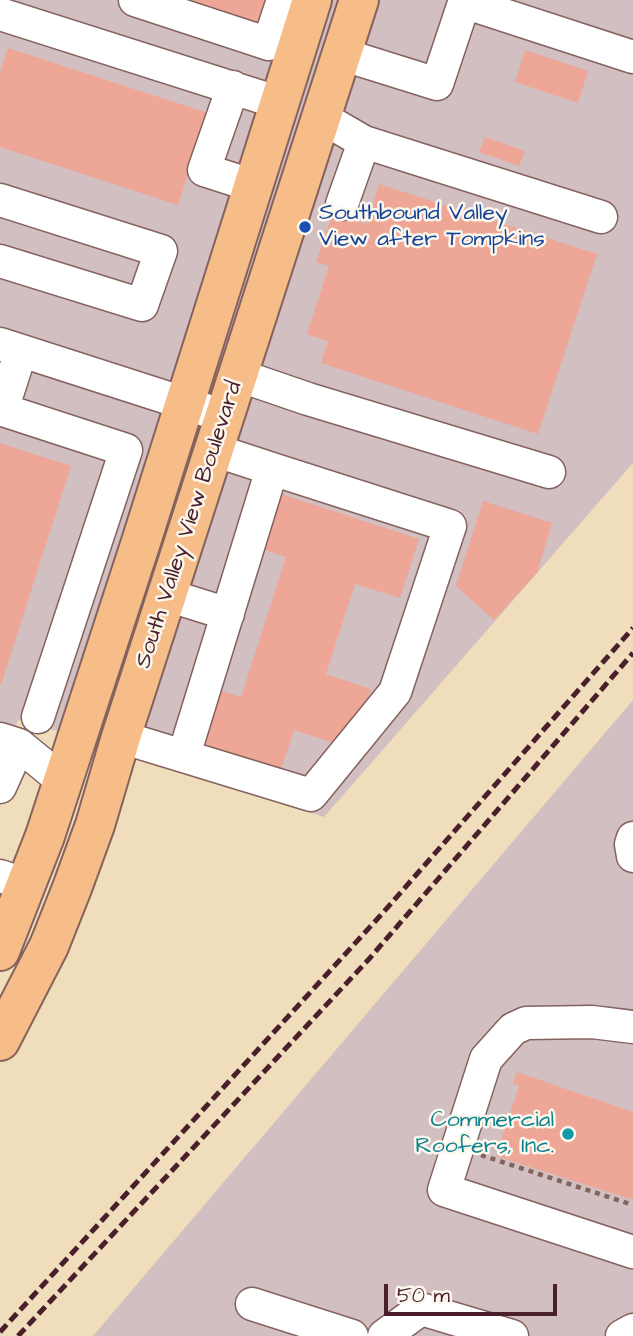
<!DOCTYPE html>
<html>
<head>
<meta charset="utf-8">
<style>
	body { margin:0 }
	#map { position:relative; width:633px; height:1336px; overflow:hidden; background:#efddbb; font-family:"Architects Daughter",sans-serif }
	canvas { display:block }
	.scale { position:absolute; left:384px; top:1284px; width:173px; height:32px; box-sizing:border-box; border:4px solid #4a1f2b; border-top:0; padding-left:9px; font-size:21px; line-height:24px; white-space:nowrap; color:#4a1f2b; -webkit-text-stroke:5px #fbf7ec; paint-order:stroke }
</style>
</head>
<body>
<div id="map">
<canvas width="633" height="1336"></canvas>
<div class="scale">50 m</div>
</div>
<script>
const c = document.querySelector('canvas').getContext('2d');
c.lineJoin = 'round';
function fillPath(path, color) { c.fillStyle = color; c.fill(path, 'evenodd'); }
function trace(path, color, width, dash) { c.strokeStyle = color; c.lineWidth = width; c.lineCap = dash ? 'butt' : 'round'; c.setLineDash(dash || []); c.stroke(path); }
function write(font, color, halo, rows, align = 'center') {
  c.font = font + ' "Architects Daughter",sans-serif'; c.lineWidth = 5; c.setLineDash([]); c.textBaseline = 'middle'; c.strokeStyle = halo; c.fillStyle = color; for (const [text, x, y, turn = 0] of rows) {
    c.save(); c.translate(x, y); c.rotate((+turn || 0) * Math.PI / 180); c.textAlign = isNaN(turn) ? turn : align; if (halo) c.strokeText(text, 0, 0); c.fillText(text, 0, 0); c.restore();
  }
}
fillPath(new Path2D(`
	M 0,0 L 633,0 L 633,463 L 324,817 L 93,741 L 18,720 L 0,770 Z
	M 633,700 L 633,1336 L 93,1336 Z`), '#d2bfc1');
fillPath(new Path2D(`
	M 190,0 L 268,0 L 261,24 Z
	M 8,48 L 208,113 L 178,205 L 0,147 L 0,73 Z
	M 525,50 L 588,71 L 578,103 L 515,82 Z
	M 485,137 L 525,151 L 519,166 L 479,152 Z
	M 379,184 L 597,254 L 538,434 L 321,363 L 328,341 L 307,334 L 329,266 L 316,262 L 333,213 L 366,224 Z
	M 0,443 L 71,466 L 1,685 L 0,685 Z
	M 278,493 L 419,539 L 400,598 L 355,584 L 326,674 L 371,689 L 357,730 L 334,743 L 294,730 L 281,770 L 199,743 L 216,689 L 241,697 L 286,557 L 260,548 Z
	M 483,501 L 552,523 L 537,573 L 494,620 L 456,586 Z
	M 517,1072 L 633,1112 L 633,1197 L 630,1199 L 496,1156 L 519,1086 L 513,1084 Z`), '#eea696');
const minor = new Path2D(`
	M 135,0 L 269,44 L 272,33 L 299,41
	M 464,2 L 633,57
	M 0,14 L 280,103
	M 272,33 L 283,0
	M 341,54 L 437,84 L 465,0
	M 233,87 L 204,170 L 254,186
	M 321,117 L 364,142 L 601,217
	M 0,200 L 161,251 L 142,305 L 0,261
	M 342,204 L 364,142
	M 0,344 L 224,416
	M 238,375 L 308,399 L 549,472
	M 0,409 L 126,450 L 38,717
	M 2,410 L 21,351
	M 214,450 L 272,469
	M 167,595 L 228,614
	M 121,737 L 311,795 L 395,692 L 450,526 L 272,469 L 184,755
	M 0,739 L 19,745 L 63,781
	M 0,787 L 19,745
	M 633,838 L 631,844 L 633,856
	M 0,876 L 27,885
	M 633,1027 L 592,1022 L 526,1023 L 513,1029 L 486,1059 L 444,1190 L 633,1252
	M 252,1304 L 352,1336
	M 384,1336 L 421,1309 L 512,1336
	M 622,1336 L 633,1330`);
const major = new Path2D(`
	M 0,951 L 45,836 L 141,542 L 312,0
	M 0,1041 L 49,946 L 72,888 L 95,825 L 121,737 L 359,0`);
trace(minor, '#84625d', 35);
trace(major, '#84625d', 42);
trace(new Path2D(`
	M 481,1155 L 633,1205`), '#84625d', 4.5, [5, 5]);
trace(minor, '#fff', 32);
trace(major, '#f7bd88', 38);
trace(new Path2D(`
	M 0,1332 L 380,916 L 633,628
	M 18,1336 L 369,959 L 633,653`), '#4a1f2b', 5, [10, 5]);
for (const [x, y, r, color] of [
	[305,227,7,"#1a4fb4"],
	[568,1134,7,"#0f9aa8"]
]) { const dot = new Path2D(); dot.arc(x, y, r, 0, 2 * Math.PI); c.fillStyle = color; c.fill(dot); trace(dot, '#fbf7ec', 2.5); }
write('23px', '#164399', '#fbf7ec', [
	["Southbound Valley",319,214],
	["View after Tompkins",319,240]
], 'left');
write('23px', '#4a1f2b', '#fbf7ec', [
	["South Valley View Boulevard",190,525,-72]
]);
write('23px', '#0d838f', '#fbf7ec', [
	["Commercial",554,1121],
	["Roofers, Inc.",554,1147]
], 'right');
</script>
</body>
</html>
